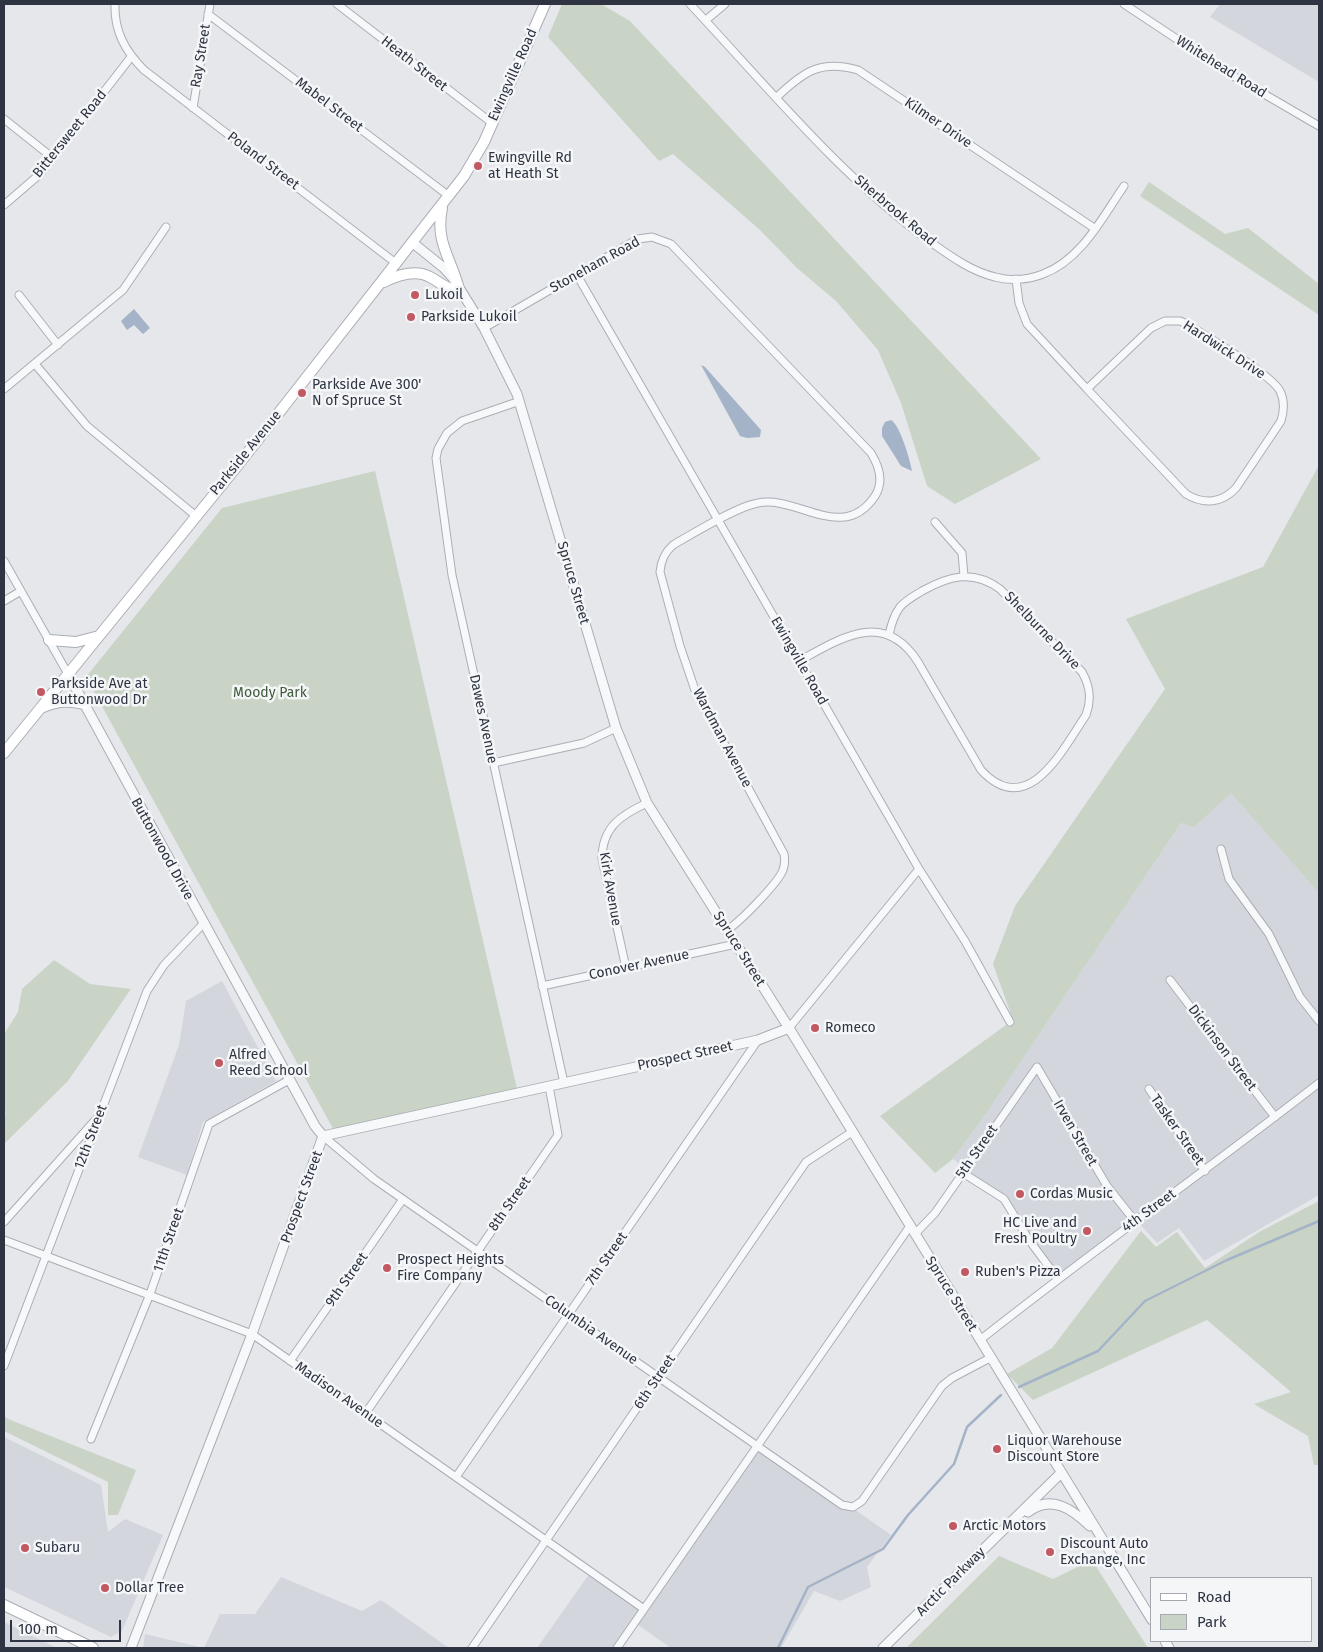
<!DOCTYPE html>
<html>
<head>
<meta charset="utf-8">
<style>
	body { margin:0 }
	#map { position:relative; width:1323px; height:1652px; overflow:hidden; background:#e5e7eb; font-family:"Fira Sans",sans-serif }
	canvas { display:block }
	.frame { position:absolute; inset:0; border:5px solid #2e3442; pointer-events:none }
	.legend { position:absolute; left:1150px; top:1577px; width:162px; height:65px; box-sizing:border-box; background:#f4f6f8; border:1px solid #a5a8af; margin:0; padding:6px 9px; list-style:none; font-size:15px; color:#2e3442 }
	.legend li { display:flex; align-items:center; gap:10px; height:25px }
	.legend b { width:25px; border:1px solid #a5a8af }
	.scale { position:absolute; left:10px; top:1620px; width:111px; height:22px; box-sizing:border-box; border:2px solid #2e3442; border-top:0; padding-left:6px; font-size:15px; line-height:18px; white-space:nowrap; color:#2e3442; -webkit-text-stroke:4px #f4f6f8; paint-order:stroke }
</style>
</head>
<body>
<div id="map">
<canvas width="1323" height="1652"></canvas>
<div class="frame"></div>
<ul class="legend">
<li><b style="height:6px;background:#fff"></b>Road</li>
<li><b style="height:14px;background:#c9d4c7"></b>Park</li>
</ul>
<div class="scale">100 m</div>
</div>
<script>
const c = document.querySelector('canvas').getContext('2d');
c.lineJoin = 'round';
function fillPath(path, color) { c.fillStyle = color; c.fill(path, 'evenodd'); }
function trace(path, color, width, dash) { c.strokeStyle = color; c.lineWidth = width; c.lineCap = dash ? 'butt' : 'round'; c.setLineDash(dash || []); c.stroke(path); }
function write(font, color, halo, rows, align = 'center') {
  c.font = font + ' "Fira Sans",sans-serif'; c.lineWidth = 5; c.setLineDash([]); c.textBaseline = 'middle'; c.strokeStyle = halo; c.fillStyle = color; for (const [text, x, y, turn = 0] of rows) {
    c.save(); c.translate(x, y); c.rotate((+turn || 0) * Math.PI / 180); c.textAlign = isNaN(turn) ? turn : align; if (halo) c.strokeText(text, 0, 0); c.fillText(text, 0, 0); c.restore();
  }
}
fillPath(new Path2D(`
	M 1220,4 L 1319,4 L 1319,82 L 1210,17 Z
	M 1231,792 L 1319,893 L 1319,1195 L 1204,1261 L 1179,1228 L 1157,1243 L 1136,1220 L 1060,1277 L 1001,1196 L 953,1159 L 988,1111 L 1181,823 L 1193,828 Z
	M 222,981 L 276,1081 L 203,1122 L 187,1175 L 138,1157 L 179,1045 L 186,1001 Z
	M 4,1437 L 101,1485 L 108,1532 L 125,1519 L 163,1535 L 122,1631 L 111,1637 L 4,1587 Z
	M 757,1441 L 891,1535 L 867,1567 L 871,1587 L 840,1601 L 814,1591 L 781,1648 L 671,1648 L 634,1622 L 616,1648 L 537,1648 L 592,1570 L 644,1603 Z
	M 281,1577 L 362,1611 L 381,1600 L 449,1648 L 143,1648 L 145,1634 L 204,1648 L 220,1614 L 255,1614 Z
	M 4,1622 L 57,1648 L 4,1648 Z`), '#d3d6dc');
fillPath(new Path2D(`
	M 562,4 L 601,4 L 630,21 L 1041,459 L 955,504 L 927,486 L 901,403 L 878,350 L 836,301 L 797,268 L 760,230 L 673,154 L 659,161 L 548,37 Z
	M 1149,182 L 1225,234 L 1248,228 L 1319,284 L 1319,315 L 1140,196 Z
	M 1319,465 L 1319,893 L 1231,793 L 1193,828 L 1181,823 L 988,1111 L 953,1159 L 935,1173 L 880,1116 L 1013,1020 L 993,964 L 1015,906 L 1165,689 L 1126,619 L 1263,567 Z
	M 375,471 L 518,1093 L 337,1136 L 86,677 L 222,508 Z
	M 54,960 L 90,984 L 131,989 L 68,1081 L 4,1144 L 4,1116 L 6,1112 L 4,1110 L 4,1034 L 18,1012 L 22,989 Z
	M 1319,1201 L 1319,1465 L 1314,1465 L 1308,1436 L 1254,1404 L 1291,1392 L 1207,1320 L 1033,1400 L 1007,1374 L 1052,1348 L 1141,1231 L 1156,1247 L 1177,1232 L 1205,1268 L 1259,1232 Z
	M 4,1416 L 8,1419 L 136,1470 L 118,1515 L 108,1515 L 108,1482 L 4,1431 Z
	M 999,1556 L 1053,1579 L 1092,1560 L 1148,1648 L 906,1648 Z`), '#c9d4c7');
fillPath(new Path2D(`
	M 134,309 L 150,328 L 143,334 L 134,325 L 127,330 L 121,321 Z
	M 701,365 L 705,367 L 761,430 L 760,437 L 747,438 L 740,436 Z
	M 891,420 C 900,425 910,460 912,471 L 901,466 L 882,436 L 882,428 L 885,422 Z`), '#a4b3c7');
trace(new Path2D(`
	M 1019,1387 L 1098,1351 L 1145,1301 L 1227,1260 L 1319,1221
	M 778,1648 L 808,1587 L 883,1549 L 908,1515 L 954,1464 L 967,1427 L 1001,1395`), '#a4b3c7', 2.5);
const minor = new Path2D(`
	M 115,4 C 114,31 125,51 144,70 L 397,264
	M 337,4 L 492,123
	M 690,4 C 766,85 839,175 929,241 C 949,255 970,271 995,277 C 1010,281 1028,280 1043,274 C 1081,260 1102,218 1124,186
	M 1124,4 L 1228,73 L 1319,126
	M 208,14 L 449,196
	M 706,20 L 725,4
	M 777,97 C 803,72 821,59 858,70 L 1094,228
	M 193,108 L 210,4
	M 4,119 L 53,158
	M 4,205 L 40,174 L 131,57
	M 577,275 L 919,869 L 965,941 L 1010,1022
	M 1016,279 L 1019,303 L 1027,324 L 1087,389
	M 19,295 L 58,345
	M 1165,321 L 1180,321 L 1187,324 C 1206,336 1272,375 1280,391 C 1285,401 1284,411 1281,421 L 1236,488 C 1222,503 1204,505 1186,494 L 1087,389 L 1151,328 Z
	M 484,328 L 638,239 L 652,237 L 671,244 L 871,453 C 879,466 884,482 875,496 C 843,544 798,495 758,503 C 738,506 692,534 673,545 C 664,553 661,561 660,572 L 680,646 L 695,690 L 784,854 C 785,859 785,864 783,870 C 778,883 740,922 727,930
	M 35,364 L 87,426 L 196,516
	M 4,389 L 123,290 L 166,227
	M 520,401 L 462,421 L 447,433 L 438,449 L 436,458 L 452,575 L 564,1083
	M 935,522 L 962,553 L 964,576
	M 4,561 L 68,674
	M 4,601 L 21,591
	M 799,661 C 841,638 884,609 918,662 L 981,770 C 1028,821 1063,749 1086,715 C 1092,699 1090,686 1082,672 L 1000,589 C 973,569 949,576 922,591 C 914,596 906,600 900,607 C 894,615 891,625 889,635
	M 493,763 L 584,743 L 616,728
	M 1221,849 L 1229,879 L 1269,934 L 1300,997 L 1319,1021
	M 626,968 L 602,859 C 602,827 621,815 647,803
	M 1170,980 L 1275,1117
	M 542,986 L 736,944
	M 789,1028 L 919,869
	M 1149,1089 L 1205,1171
	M 323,1136 L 374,1179 L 842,1505 L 853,1507 L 862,1501 L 942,1386 L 952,1378 L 990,1358
	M 963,1173 L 1004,1199 L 1029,1240 L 1058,1279
	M 4,1222 L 97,1118
	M 915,1234 L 935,1213 L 1037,1067 L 1107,1186 L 1134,1220
	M 4,1240 L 252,1334 L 644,1609
	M 980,1340 C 1091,1252 1207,1170 1319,1083
	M 290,1361 L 403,1199
	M 4,1366 L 147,991 L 164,965 L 203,924
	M 365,1414 L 558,1135 L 549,1086
	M 91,1439 L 150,1294 L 209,1124 L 289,1080
	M 456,1477 L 758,1040
	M 472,1648 L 806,1162 L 852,1132
	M 617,1648 L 910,1226`);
const tertiary = new Path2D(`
	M 413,243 L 444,268 L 453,278 L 484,328 L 517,394 L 616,728 L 647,803 L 789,1028 L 1152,1620
	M 68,674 L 315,1126 L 323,1136
	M 323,1136 L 758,1040 L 789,1028
	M 1028,1512 C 1051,1494 1072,1509 1090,1526
	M 1165,1641 L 1169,1648
	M 131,1648 L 252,1334 L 323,1136
	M 883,1648 L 1061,1473`);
const secondary = new Path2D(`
	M 384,282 C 398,275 415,269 430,277 C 441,283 447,290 459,289 C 451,258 435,242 442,208
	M 49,640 L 76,642 L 99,636
	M 41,708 C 57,701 67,700 84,704
	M 4,753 L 238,465 L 464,176 L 484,142 L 545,4
	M 4,1605 L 93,1648`);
trace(minor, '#aaaeb5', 9);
trace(tertiary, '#aaaeb5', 11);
trace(secondary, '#aaaeb5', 12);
trace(minor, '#f7f8f9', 7);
trace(tertiary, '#f7f8f9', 9);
trace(secondary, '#fff', 10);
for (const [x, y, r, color] of [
	[478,166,5,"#c15862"],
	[415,295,5,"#c15862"],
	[411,317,5,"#c15862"],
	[302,393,5,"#c15862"],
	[41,692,5,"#c15862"],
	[815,1028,5,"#c15862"],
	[219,1063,5,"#c15862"],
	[1020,1194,5,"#c15862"],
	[1087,1231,5,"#c15862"],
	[387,1268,5,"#c15862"],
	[965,1272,5,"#c15862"],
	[997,1449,5,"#c15862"],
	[953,1526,5,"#c15862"],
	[25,1548,5,"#c15862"],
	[1050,1552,5,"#c15862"],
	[105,1588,5,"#c15862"]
]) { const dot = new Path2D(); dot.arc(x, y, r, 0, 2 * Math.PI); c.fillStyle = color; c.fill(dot); trace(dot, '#f4f6f8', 2); }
write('14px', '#2e3442', '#f4f6f8', [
	["Ray Street",201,56,-81],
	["Heath Street",414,64,38],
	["Whitehead Road",1221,67,32],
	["Ewingville Road",513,75,-66],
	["Mabel Street",329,105,37],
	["Kilmer Drive",938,123,34],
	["Bittersweet Road",70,134,-51],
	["Poland Street",263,161,37],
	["Sherbrook Road",895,211,40],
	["Stoneham Road",595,265,-29],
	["Hardwick Drive",1224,350,33],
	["Parkside Avenue",246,453,-51],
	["Spruce Street",573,583,74],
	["Shelburne Drive",1042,631,46],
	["Ewingville Road",799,661,60],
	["Dawes Avenue",483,719,78],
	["Wardman Avenue",722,738,62],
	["Buttonwood Drive",162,849,61],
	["Kirk Avenue",610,889,80],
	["Spruce Street",739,949,58],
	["Conover Avenue",639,965,-12],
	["Dickinson Street",1222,1048,53],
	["Prospect Street",685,1056,-12],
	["Tasker Street",1177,1130,55],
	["Irven Street",1075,1133,60],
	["12th Street",91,1137,-69],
	["5th Street",977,1152,-55],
	["Prospect Street",302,1197,-70],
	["8th Street",510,1204,-55],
	["4th Street",1149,1211,-36],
	["11th Street",169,1240,-71],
	["7th Street",607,1259,-55],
	["9th Street",347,1280,-55],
	["Spruce Street",951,1294,58],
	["Columbia Avenue",591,1330,35],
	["6th Street",655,1382,-56],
	["Madison Avenue",339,1395,35],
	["Arctic Parkway",951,1582,-45]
]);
write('14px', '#2e3442', '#f4f6f8', [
	["Ewingville Rd",488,158],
	["at Heath St",488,174],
	["Lukoil",425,295],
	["Parkside Lukoil",421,317],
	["Parkside Ave 300'",312,385],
	["N of Spruce St",312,401],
	["Parkside Ave at",51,684],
	["Buttonwood Dr",51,700],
	["Romeco",825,1028],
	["Alfred",229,1055],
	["Reed School",229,1071],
	["Cordas Music",1030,1194],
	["HC Live and",1077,1223,"right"],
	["Fresh Poultry",1077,1239,"right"],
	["Prospect Heights",397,1260],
	["Fire Company",397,1276],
	["Ruben's Pizza",975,1272],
	["Liquor Warehouse",1007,1441],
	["Discount Store",1007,1457],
	["Arctic Motors",963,1526],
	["Discount Auto",1060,1544],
	["Exchange, Inc",1060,1560],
	["Subaru",35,1548],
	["Dollar Tree",115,1588]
], 'left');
write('14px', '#415c3c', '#f4f6f8', [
	["Moody Park",270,693]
]);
</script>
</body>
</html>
